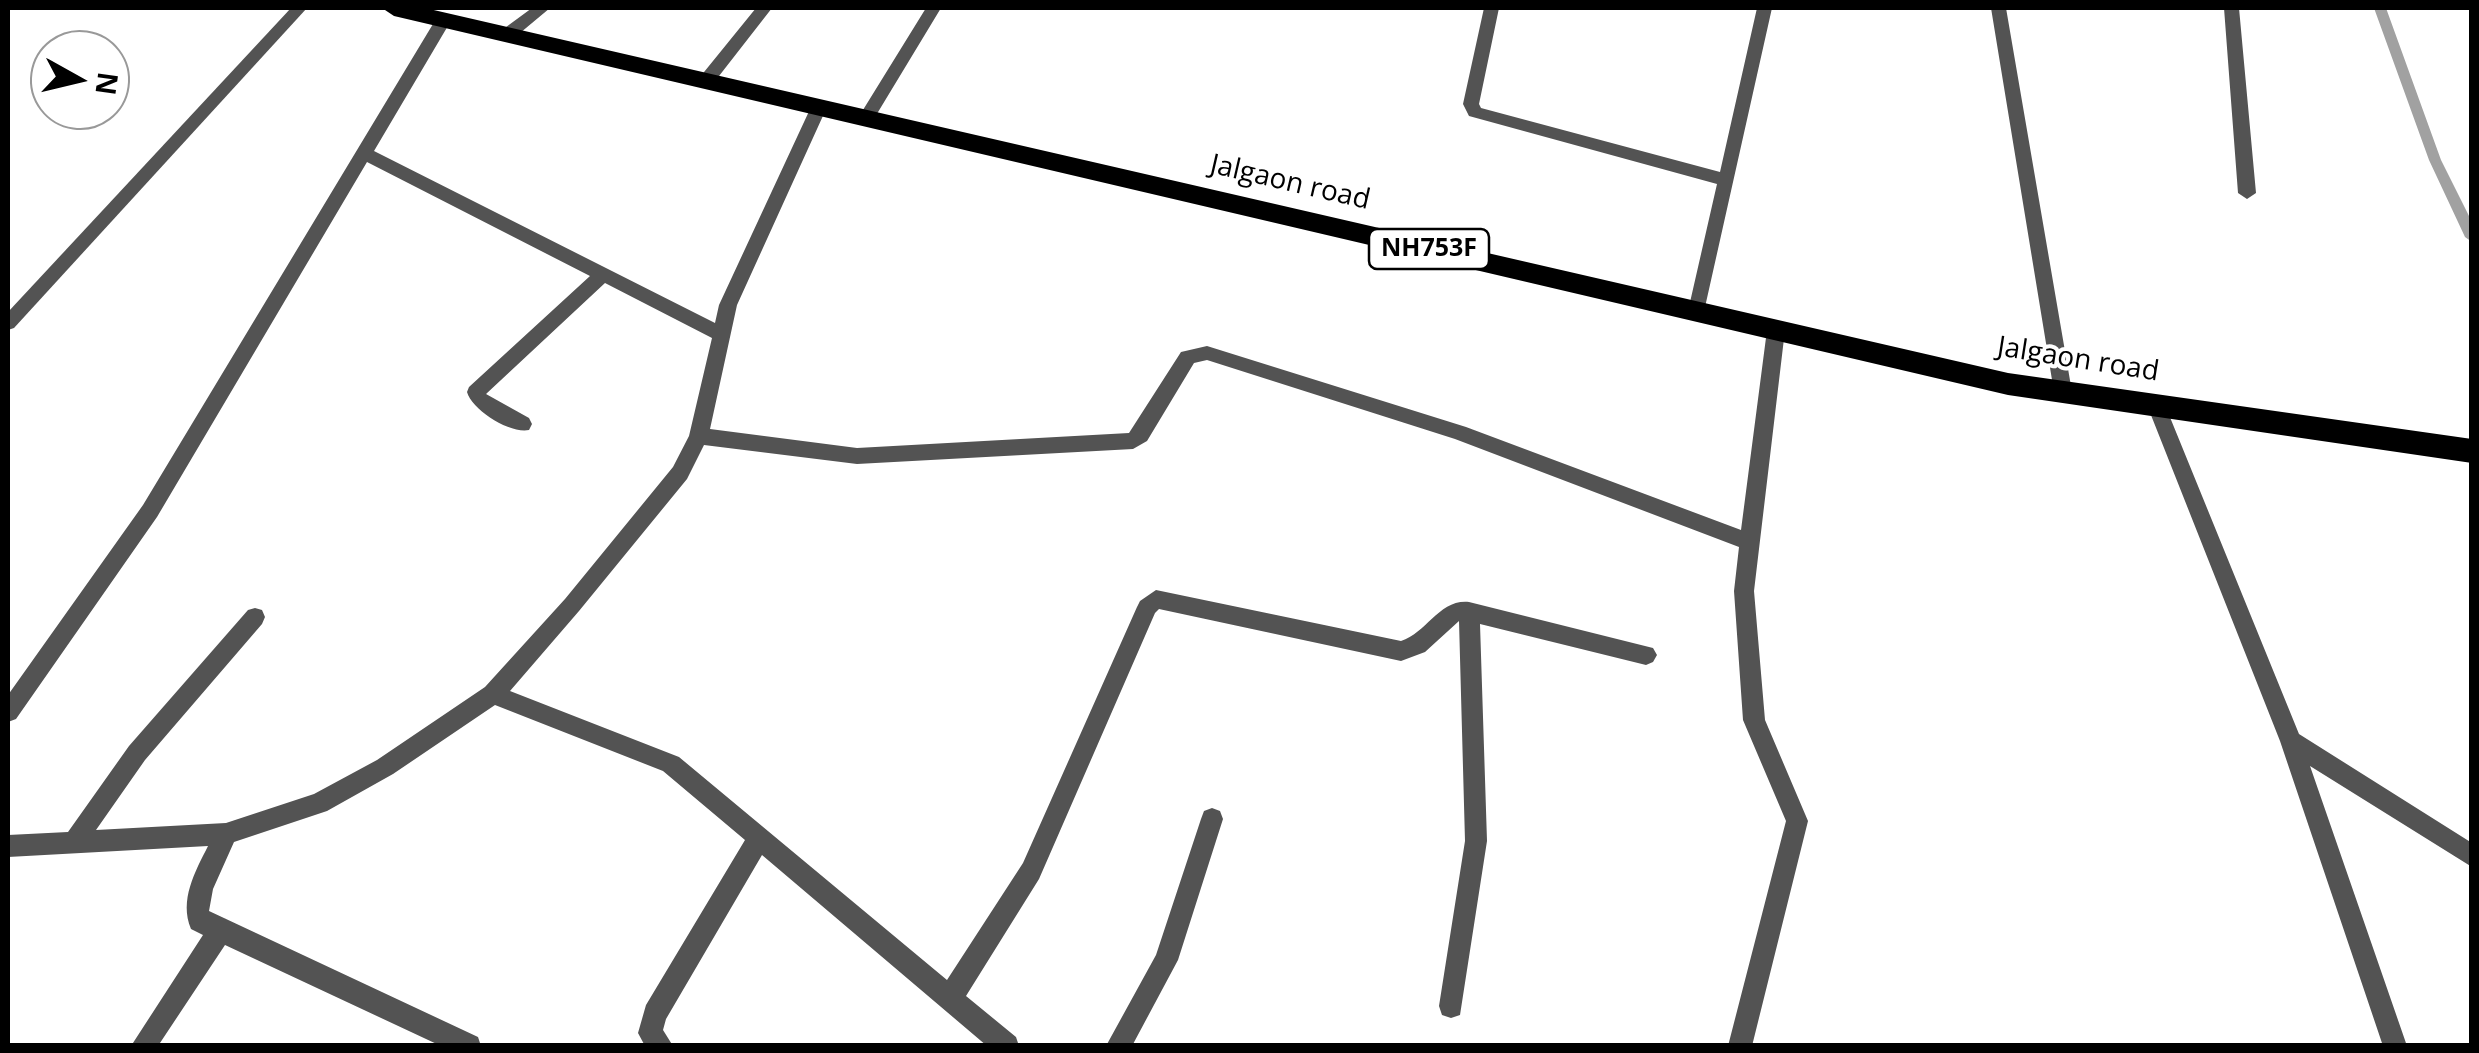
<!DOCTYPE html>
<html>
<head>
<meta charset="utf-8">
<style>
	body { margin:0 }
	#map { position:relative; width:2479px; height:1053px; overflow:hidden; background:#fff; font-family:"Open Sans",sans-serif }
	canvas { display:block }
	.frame { position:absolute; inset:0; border:10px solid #000; pointer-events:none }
	.north { position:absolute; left:30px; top:30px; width:100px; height:100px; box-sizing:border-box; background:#fff; border:2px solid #999; border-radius:50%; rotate:98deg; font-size:28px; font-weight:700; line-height:40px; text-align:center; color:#000 }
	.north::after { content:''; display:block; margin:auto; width:35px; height:45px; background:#000; clip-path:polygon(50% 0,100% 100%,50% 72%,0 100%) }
</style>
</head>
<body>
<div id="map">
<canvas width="2479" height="1053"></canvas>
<div class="frame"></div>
<div class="north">N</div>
</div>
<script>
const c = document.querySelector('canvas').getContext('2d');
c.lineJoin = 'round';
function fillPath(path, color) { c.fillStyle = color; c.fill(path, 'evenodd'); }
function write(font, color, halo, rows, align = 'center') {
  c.font = font + ' "Open Sans",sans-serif'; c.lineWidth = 8; c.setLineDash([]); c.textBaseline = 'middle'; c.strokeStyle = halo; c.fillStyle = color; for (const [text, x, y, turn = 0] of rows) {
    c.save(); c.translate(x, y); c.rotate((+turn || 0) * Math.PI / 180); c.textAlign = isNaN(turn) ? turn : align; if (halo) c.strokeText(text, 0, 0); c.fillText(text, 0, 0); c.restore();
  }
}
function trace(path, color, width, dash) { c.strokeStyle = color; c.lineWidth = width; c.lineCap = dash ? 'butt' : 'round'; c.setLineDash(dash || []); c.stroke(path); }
fillPath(new Path2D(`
	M 2374,8 L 2386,8 L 2441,160 L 2472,222 L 2472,242 L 2465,237 L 2429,160 Z`), '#a1a1a1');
fillPath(new Path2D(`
	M 291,8 L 307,8 L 14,328 L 8,330 L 8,312 Z`), '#535353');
fillPath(new Path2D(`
	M 532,8 L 550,8 L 514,38 L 502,38 L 502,30 Z
	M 756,8 L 772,8 L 712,85 L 700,85 L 700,77 Z
	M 926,8 L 941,8 L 872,122 L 860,122 L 858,118 Z
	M 1484,8 L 1499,8 L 1479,104 L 1481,108 L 1720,172 L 1757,8 L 1772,8 L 1703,316 L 1697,318 L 1688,311 L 1717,184 L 1469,116 L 1463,104 Z
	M 1991,8 L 2006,8 L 2072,392 L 2063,400 L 2054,392 Z
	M 2224,8 L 2239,8 L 2256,193 L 2247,199 L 2238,193 Z
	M 444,14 L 452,19 L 374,151 L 715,323 L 719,305 L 811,107 L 819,101 L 825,103 L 827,107 L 737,305 L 710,429 L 857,448 L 1129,433 L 1181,352 L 1207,346 L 1466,427 L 1741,530 L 1767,330 L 1770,325 L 1782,325 L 1785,330 L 1754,591 L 1765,720 L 1808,821 L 1752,1046 L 1728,1046 L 1786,821 L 1743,720 L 1734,591 L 1739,547 L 1455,439 L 1207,360 L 1194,363 L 1147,441 L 1133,449 L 857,464 L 704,445 L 687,479 L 579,611 L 510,691 L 679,757 L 947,980 L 1023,863 L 1137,607 L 1140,601 L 1156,590 L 1401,641 C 1427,633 1439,599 1469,602 L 1653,648 L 1657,655 L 1653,662 L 1646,665 L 1480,624 L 1487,841 L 1460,1015 L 1451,1018 L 1442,1015 L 1439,1006 L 1465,841 L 1459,621 L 1425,652 L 1401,661 L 1159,609 L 1155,613 L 1039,879 L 966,996 L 1016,1037 L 1019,1046 L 987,1046 L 762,855 L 666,1019 L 663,1030 L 673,1046 L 645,1046 L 638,1033 L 646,1005 L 745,840 L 663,771 L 495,705 L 393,774 L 327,811 L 234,842 L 213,889 L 209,911 L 478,1037 L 481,1046 L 441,1046 L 225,945 L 158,1046 L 131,1046 L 203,935 L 191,929 C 179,900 195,872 208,846 L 8,857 L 8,835 L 68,832 L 129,746 L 248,610 L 255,608 L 262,610 L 265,617 L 262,624 L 145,760 L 96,830 L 226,823 L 314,794 L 377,760 L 485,687 L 565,599 L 673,467 L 689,436 L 712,338 L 605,283 L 486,394 L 529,418 L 532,424 L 529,430 C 510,434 472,410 467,392 L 469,387 L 590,276 L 367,162 L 157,517 L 16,719 L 8,722 L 8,695 L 143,505 L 436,19 Z
	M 2156,397 L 2165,405 L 2299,734 L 2472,843 L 2472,867 L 2310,766 L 2407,1046 L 2383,1046 L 2280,741 L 2147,405 Z
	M 1212,808 L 1220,811 L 1223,819 L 1178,960 L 1132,1046 L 1106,1046 L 1156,955 L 1201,819 L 1204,811 Z`), '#535353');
fillPath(new Path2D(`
	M 382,8 L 425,8 L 2008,373 L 2472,439 L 2472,463 L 2008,395 L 394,16 Z`), '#000');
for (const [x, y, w] of [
	[1429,249,120]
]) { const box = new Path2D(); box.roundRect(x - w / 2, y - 20, w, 40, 8); c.fillStyle = '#fff'; c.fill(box); trace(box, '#000', 2.5); }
write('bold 25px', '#000', null, [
	["NH753F",1429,249]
]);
write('28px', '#000', '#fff', [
	["Jalgaon road",1290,183,13],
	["Jalgaon road",2078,360,9]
]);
</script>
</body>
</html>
